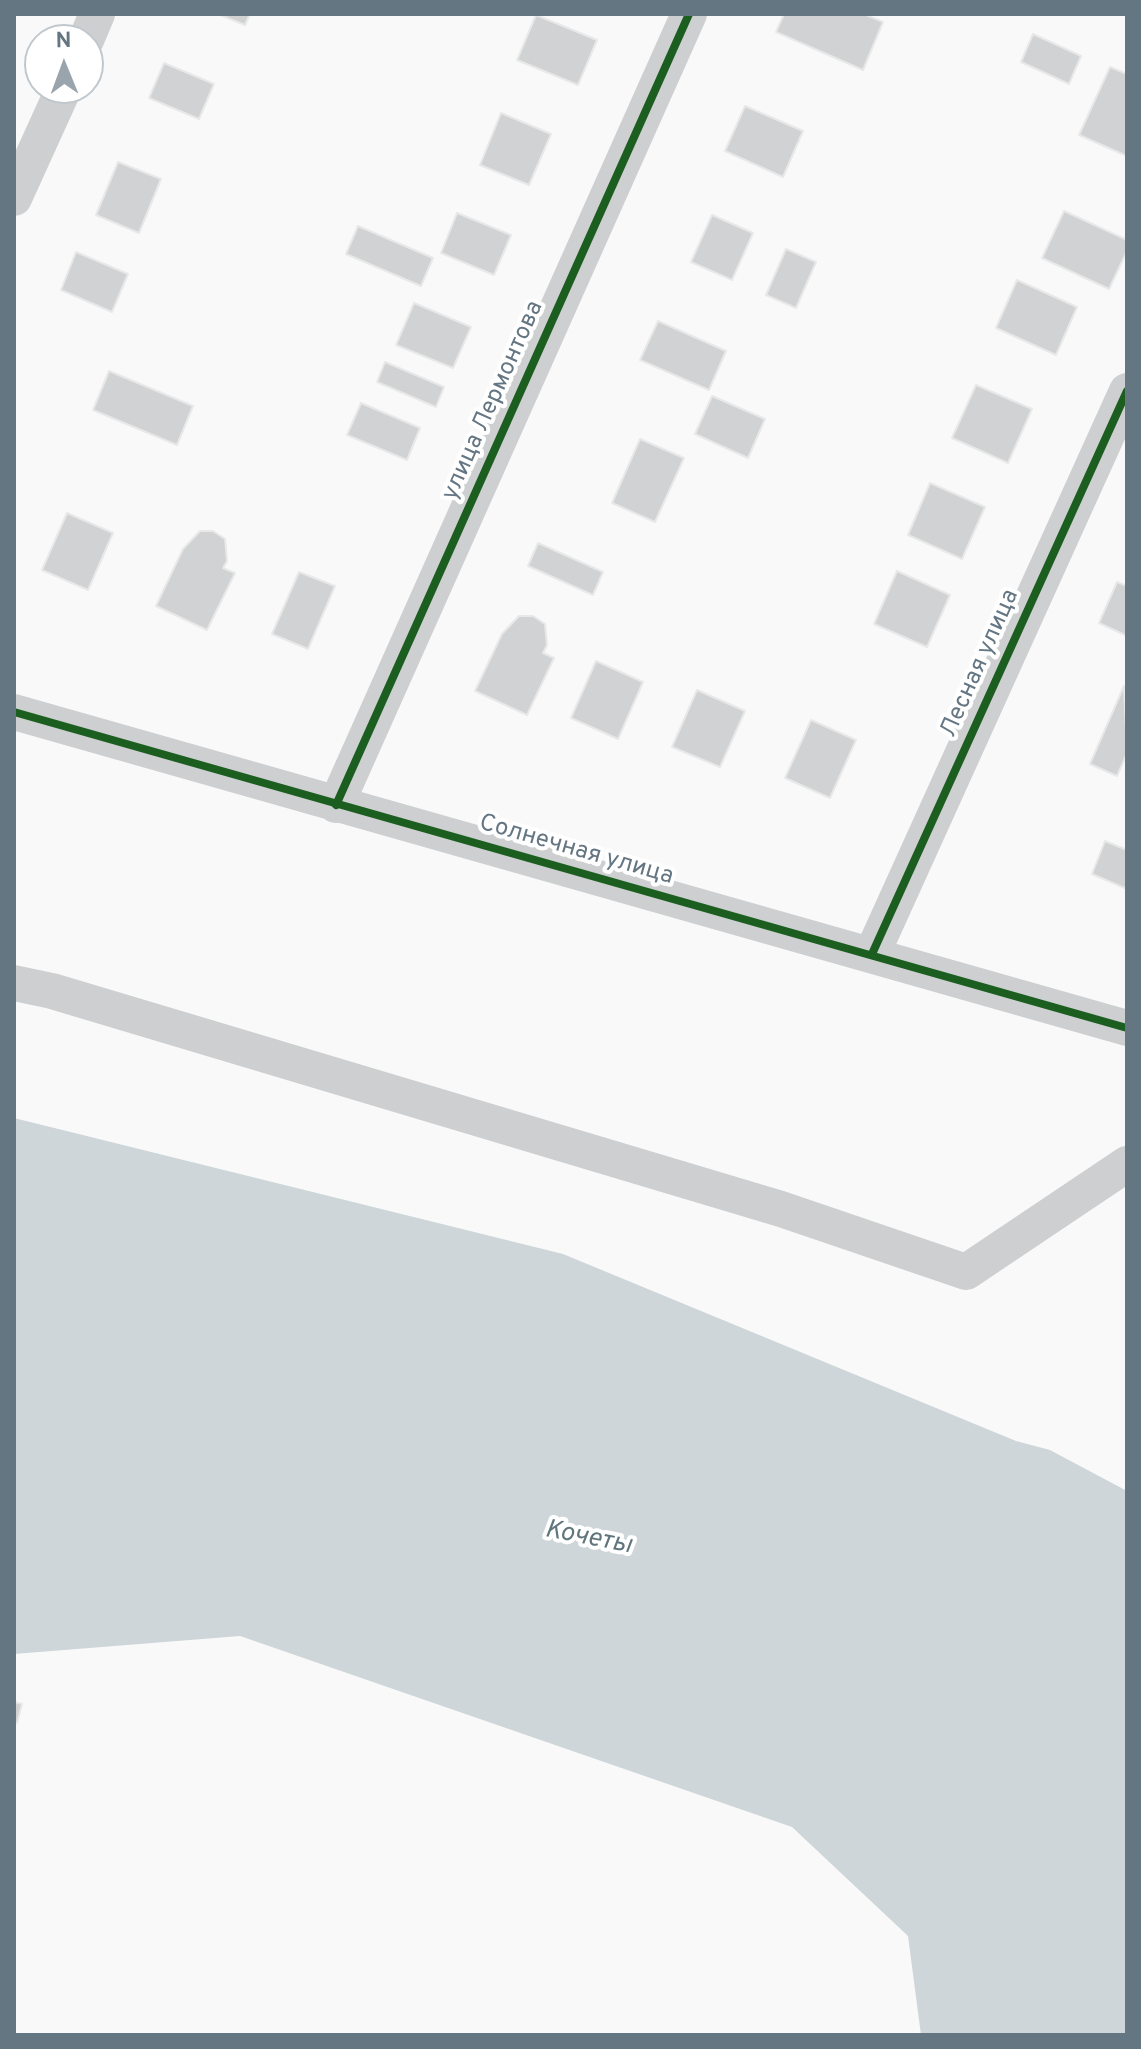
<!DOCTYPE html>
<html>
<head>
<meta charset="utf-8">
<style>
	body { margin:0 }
	#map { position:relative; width:1141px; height:2049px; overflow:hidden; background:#f9f9f9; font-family:Overpass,sans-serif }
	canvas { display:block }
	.frame { position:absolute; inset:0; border:16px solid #657683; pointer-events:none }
	.north { position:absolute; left:24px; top:24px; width:80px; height:80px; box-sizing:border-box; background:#fff; border:2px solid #c1c8cd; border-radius:50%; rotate:359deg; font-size:22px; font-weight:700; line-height:32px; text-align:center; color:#657683 }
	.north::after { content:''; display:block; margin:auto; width:28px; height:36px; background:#99a4ac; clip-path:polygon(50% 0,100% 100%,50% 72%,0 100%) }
</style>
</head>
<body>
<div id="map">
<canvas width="1141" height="2049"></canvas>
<div class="frame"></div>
<div class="north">N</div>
</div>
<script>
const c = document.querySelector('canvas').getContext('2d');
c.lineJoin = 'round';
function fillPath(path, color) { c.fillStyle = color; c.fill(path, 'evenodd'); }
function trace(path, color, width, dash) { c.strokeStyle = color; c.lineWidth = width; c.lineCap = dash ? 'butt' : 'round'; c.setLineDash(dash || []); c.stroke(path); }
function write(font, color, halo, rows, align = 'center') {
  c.font = font + ' Overpass,sans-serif'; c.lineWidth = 8; c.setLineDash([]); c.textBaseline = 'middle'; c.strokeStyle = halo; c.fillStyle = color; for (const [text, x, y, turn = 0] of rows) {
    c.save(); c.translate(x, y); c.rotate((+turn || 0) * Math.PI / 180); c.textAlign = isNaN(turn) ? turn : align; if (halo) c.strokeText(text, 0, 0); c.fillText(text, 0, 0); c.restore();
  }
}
fillPath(new Path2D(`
	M 14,1118 L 563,1254 L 1016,1441 L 1050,1450 L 1127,1491 L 1127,2035 L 921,2035 L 908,1936 L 792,1827 L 240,1636 L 14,1654 Z`), '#ced6d9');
const building = new Path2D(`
	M 218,14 L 250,14 L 245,25 Z
	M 784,14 L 864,14 L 883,22 L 863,70 L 776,32 Z
	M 536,15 L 597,40 L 578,85 L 517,60 Z
	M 1033,34 L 1081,56 L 1069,84 L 1021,62 Z
	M 164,63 L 214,84 L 199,119 L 149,98 Z
	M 1110,67 L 1127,74 L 1127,156 L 1079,135 Z
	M 745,106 L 803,131 L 783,177 L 725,151 Z
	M 501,113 L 551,134 L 529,185 L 480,165 Z
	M 118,162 L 161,179 L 139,233 L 96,215 Z
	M 1064,211 L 1127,240 L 1127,251 L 1109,289 L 1042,258 Z
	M 457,213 L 511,235 L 494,275 L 441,253 Z
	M 712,215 L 753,233 L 732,280 L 691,262 Z
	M 358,226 L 433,258 L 421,286 L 346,254 Z
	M 786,249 L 816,262 L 796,308 L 766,295 Z
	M 76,252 L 128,274 L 112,312 L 61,290 Z
	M 1017,280 L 1077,307 L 1056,355 L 996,328 Z
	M 414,303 L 471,327 L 453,368 L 396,345 Z
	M 658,321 L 726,351 L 709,390 L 640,360 Z
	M 385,362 L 444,387 L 436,407 L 377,382 Z
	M 109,371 L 193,406 L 177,445 L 93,410 Z
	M 976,385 L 1032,409 L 1008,463 L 952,438 Z
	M 712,396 L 765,419 L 748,458 L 695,434 Z
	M 361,403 L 420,428 L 407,460 L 347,435 Z
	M 640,439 L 684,458 L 655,522 L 612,503 Z
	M 930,483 L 985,507 L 962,559 L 908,535 Z
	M 67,513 L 113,533 L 88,590 L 42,570 Z
	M 200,531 L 213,531 L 225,539 L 227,561 L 223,568 L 235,573 L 207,630 L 156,606 L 183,549 Z
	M 538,543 L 603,572 L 593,595 L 528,566 Z
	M 897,571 L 950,595 L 927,647 L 874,624 Z
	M 299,572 L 335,586 L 308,649 L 272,634 Z
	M 1117,582 L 1127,586 L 1127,636 L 1099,623 Z
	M 519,616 L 533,616 L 545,624 L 547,645 L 543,653 L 554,658 L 527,715 L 475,691 L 502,634 Z
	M 596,661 L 643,682 L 618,739 L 571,718 Z
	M 1124,686 L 1127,753 L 1117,776 L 1090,764 Z
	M 697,690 L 745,711 L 720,767 L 672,747 Z
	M 811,720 L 856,740 L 830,798 L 785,778 Z
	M 1105,841 L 1127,850 L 1127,889 L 1092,874 Z
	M 14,1702 L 22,1704 L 17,1723 L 14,1722 Z`);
fillPath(building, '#d0d2d3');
trace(building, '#e8e8e8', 2);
trace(new Path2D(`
	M 86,40 L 97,14
	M 14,198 L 64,88
	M 14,712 L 1127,1028
	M 336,805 L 689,14
	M 872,954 L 1127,391
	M 14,983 L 52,991 L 781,1209 L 966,1272 L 1127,1164`), '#cecfd0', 36);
trace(new Path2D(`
	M 14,712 L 1127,1028
	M 336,805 L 689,14
	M 872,954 L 1127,391`), '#1b5e20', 8);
write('24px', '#657683', '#fff', [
	["улица Лермонтова",494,401,-66],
	["Лесная улица",981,664,-66],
	["Солнечная улица",576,851,16]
]);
write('italic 26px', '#60757c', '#fff', [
	["Кочеты",588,1539,11]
]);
</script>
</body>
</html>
